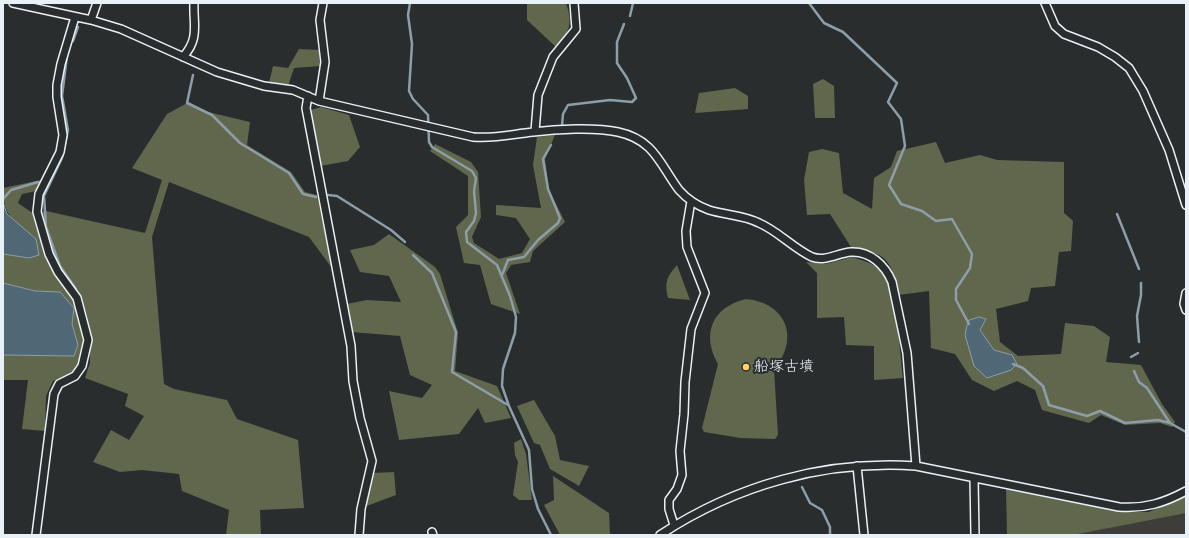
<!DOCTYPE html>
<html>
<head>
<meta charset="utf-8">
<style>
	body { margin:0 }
	#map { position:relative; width:1189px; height:538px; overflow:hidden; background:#2a2d2e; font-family:"Comic Neue",sans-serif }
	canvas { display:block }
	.frame { position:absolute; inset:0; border:4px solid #e8f1f8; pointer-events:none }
</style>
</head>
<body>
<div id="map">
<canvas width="1189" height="538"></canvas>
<div class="frame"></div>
</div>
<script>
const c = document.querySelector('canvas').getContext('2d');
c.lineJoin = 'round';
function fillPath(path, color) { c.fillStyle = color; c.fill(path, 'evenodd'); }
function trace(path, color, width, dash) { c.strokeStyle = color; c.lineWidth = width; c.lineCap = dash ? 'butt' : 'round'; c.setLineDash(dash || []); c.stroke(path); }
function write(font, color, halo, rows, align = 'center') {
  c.font = font + ' "Comic Neue","Klee One",sans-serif'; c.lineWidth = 4; c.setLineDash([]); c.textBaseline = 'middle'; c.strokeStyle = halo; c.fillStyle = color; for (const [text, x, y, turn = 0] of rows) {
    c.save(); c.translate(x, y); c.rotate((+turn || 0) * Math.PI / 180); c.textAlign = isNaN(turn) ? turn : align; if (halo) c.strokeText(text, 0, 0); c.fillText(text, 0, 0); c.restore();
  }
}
fillPath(new Path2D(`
	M 1186,495 L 1186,535 L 1073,535 L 1125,524 L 1125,512 L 1149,512 Z`), '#3e3d39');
fillPath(new Path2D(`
	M 527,3 L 566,3 C 573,24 570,31 556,47 L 527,20 Z
	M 299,49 L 319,50 L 320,66 L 294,68 L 288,86 L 269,83 L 273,66 L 288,68 Z
	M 823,79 L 834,86 L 835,118 L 815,118 L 813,84 Z
	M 735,88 L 748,96 L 748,109 L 695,113 L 699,93 Z
	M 189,102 L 208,112 L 250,122 L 247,145 L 291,172 L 305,192 L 317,195 L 332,268 L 309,237 L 169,182 L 152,237 L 164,384 L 174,389 L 227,400 L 237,419 L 298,440 L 304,508 L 260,510 L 261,535 L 226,535 L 229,510 L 182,491 L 179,474 L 142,470 L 120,472 L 93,462 L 111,430 L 129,440 L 144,416 L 125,406 L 128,394 L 85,378 L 90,363 L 90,344 L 74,374 L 53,381 L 46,396 L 45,431 L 22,429 L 28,380 L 3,380 L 3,355 L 74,356 L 78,345 L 72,324 L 74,308 L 60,292 L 35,291 L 3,283 L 3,254 L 29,258 L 36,239 C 15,221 3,218 3,188 L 41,180 L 36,191 L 22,194 L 18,203 L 34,214 L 46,211 L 145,233 L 162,180 L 132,168 L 167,114 Z
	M 321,107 L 349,115 L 360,147 L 348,161 L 320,166 L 311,110 Z
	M 555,135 L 545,159 L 549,190 L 565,222 L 533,251 L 530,262 L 511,265 L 506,273 L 520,314 L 491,304 L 480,265 L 464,263 L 456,227 L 468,215 L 468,176 L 430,151 L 435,144 L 471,162 L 478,172 L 481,217 L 472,237 L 474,243 L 499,259 L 522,253 L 530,239 L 516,218 L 496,215 L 496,205 L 541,208 L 533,165 L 537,137 Z
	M 936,142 L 945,163 L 980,155 L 997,160 L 1064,162 L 1064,213 L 1073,221 L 1071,251 L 1059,252 L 1055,286 L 1031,288 L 1028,301 L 996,309 L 1000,342 L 1018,356 L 1061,354 L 1065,323 L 1094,326 L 1110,337 L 1106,362 L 1141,365 L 1162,404 L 1175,422 L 1172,427 L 1160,423 L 1125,425 L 1101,415 L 1089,423 L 1042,410 L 1035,390 L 1017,381 L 994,391 L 972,380 L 955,354 L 931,348 L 929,291 L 898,295 C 891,259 888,254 851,247 L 830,214 L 807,215 L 804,180 L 809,152 L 822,149 L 839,153 L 843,193 L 872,209 L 874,178 L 891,167 L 897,151 ZM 979,317 L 986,319 L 980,330 L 994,350 L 1011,355 L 974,366 Z
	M 389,234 L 435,267 L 440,274 L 458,333 L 455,371 L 497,386 L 511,418 L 485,423 L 478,408 L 459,434 L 399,440 L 389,391 L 422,398 L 432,385 L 410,375 L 400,336 L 352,332 L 347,304 L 367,300 L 401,302 L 389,276 L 360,272 L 350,250 L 374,245 Z
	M 852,257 C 861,260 873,263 880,270 C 897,288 900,353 903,378 L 874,380 L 874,346 L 846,345 L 844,317 L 817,318 L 817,273 L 806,262 L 825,264 Z
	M 677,265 L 690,300 L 668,298 C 664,283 667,276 677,265 Z
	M 746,299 C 787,303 800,339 774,369 L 778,435 L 775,439 L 740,438 L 704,432 L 702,428 L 718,364 C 701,334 712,307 746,299 Z
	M 534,400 L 555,436 L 560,460 L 589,466 L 579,486 L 550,469 L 540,445 L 534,443 L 517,406 Z
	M 521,439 L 526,454 L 532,500 L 519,500 L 513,495 L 518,462 L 515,455 L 514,443 Z
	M 394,472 L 396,495 L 364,507 L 372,473 Z
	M 553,476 L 609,513 L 610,535 L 560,535 L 544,505 L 554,500 Z
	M 1006,488 L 1125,512 L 1149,512 L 1186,495 L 1186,513 L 1073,535 L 1007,535 Z`), '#60674d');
const water = new Path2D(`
	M 3,202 L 7,214 L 36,239 L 39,255 L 29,258 L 3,254 Z
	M 3,283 L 35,291 L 60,292 L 74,308 L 72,324 L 78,345 L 74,356 L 3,355 Z
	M 979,317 L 986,319 L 980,330 L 994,350 L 1012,355 L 1017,364 L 1011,370 L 987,378 L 974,366 L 965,335 L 968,321 Z`);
fillPath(water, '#506775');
trace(water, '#8d9ea9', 1);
trace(new Path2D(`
	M 410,3 L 408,15 L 412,44 L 409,91 L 413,99 L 428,115 L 429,142 L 432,147 L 472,171 L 476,178 L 474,191 L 476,213 L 474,221 L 466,232 L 467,242 L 497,265 L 510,296 L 516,317 L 515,333 L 503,369 L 502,386 L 509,406 L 529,450 L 532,489 L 538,509 L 551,535
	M 809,3 L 824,23 L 843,32 L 897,83 L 888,102 L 901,119 L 905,146 L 889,185 L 901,204 L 922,211 L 936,221 L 952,219 L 972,254 L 970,268 L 956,289 L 956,300 L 969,324
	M 630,16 L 633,3
	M 73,41 L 78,27
	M 67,56 L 62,96 L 68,130 L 62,158 L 44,196 L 46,227 L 60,266 L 76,289
	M 193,75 L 187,103 L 212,115 L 240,143 L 289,173 L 303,194 L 316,197
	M 562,126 L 563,114 L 568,105 L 610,100 L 632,102 L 636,98 L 627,78 L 617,63 L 617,42 L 624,24
	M 328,195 L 337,196 L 391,230 L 405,242
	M 3,199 L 11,190 L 38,182
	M 1117,214 L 1139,269
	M 413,255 L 432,273 L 456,332 L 452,372 L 508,405
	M 502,275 L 508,260 L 524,257 L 538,240 L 558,223 L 560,218 L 548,189 L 543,159 L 551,145
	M 1139,342 L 1137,316 L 1141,295 L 1141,283
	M 1131,357 L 1138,353
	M 1013,364 L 1023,368 L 1043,386 L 1049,405 L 1087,416 L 1100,411 L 1125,423 L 1158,420 L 1170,423 L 1186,432
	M 1134,371 L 1139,382 L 1147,388 L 1170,423
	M 802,487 L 810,503 L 822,510 L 830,527 L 830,535`), '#8d9ea9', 2.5);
const street = new Path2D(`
	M 13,3 L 91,20 L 121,29 L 217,72 L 264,86 L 293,90 L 319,101 L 473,137 C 494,139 513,134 533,132 C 556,129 595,127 618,132 C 655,140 660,165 679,190 C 687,199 698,206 709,210 C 725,215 744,215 759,223 C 778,231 793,248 812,257 C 825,262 838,253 851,252 C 870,251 885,265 892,282 L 907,353 L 916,466
	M 1045,3 L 1055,26 L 1064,34 L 1098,47 L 1115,57 L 1129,68 L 1143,91 L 1169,150 L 1186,205
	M 91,20 L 97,3
	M 183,57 C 200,38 193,25 194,3
	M 308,96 L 306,108 L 351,346 L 353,381 L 360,418 L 372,461 L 361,509 L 359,535
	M 319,101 L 325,62 L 320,20 L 323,3
	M 535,131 L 538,95 L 553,57 L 576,29 L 574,3
	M 1186,293 L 1184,304 L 1186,310
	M 857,466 L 864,535
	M 974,478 L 975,535
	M 674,525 L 669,509 L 669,500 L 677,489 L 682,475 L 680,451 L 684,414 L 685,382 L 691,329 L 705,293 L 687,247 L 686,231 L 691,201
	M 432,532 L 433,535
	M 36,535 L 54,394 L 59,384 L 75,376 L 82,366 L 88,340 L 77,298 L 58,272 L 49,254 L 37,212 L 39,194 L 60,152 L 63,135 L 57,97 L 57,85 L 61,64 L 75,17
	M 660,535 C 736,485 825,460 916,466 L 1119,507 C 1144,509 1164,503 1186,491`);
trace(street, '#e8f1f8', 10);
trace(street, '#2a2d2e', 7);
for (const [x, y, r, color] of [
	[746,367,4,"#ffd166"]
]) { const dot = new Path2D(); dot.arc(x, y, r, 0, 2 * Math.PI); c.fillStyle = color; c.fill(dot); trace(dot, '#2a2d2e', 1.5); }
write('15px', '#e8f1f8', '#2a2d2e', [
	["船塚古墳",754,367]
], 'left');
</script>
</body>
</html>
